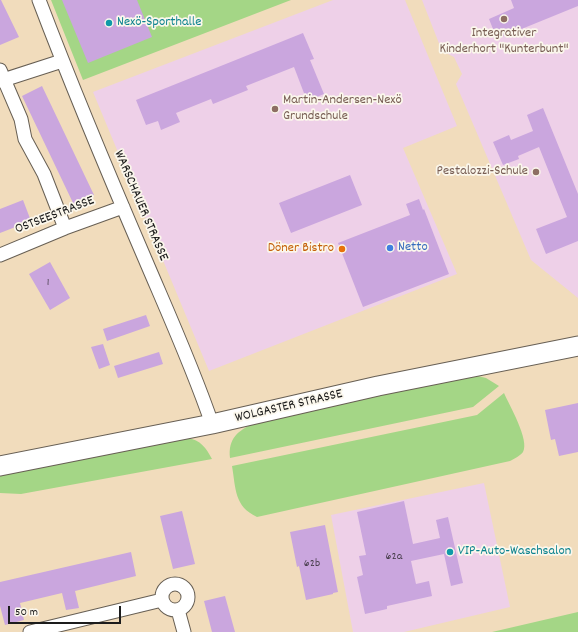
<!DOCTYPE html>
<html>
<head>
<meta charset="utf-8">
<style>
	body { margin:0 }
	#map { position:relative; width:578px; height:632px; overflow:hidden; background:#f1dcbc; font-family:Dekko,sans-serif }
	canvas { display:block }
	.scale { position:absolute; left:8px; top:606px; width:113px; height:18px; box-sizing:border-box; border:2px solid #1c1c1c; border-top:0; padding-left:5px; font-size:12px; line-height:14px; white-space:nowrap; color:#1c1c1c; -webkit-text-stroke:3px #fbf7ec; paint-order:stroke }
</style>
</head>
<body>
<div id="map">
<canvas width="578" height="632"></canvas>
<div class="scale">50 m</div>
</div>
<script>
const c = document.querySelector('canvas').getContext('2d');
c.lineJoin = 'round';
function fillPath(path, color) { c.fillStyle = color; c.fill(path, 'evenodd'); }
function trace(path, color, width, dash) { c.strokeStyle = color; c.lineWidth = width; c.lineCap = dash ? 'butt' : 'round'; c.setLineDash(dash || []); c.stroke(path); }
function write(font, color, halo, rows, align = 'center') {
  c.font = font + ' Dekko,sans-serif'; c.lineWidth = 3.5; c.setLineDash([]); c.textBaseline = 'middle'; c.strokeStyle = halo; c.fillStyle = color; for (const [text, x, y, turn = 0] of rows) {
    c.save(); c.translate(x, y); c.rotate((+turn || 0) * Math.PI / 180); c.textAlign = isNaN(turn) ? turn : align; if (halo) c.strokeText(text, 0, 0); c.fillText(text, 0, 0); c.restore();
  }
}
fillPath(new Path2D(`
	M 333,0 L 405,0 L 457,126 L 403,148 L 457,274 L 209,371 L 93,92 Z
	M 422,0 L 578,0 L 578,298 L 531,260 L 456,84 L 462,74 L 454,57 L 442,51 Z
	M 484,483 L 510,607 L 404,632 L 353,632 L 331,515 Z`), '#eed0e8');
fillPath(new Path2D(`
	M 51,0 L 291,0 L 83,80 Z
	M 478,376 L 486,378 L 499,386 L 473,407 L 230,458 C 228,438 238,431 254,423 L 462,378 Z
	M 504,393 C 509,405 530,440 523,452 C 520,456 514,459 510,461 L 257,517 C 234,506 236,489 232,466 L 477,415 Z
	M 187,438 C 201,440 206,448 212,459 L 21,494 L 0,493 L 0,473 Z
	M 578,612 L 578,632 L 492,632 Z`), '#a4d686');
fillPath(new Path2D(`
	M 0,0 L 1,0 L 19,37 L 0,45 Z
	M 62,0 L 137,0 L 152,37 L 88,63 Z
	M 511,0 L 578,0 L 578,6 L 497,39 L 489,19 L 514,8 Z
	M 303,33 L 314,59 L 310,60 L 324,94 L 307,101 L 294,67 L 246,86 L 248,90 L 213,104 L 211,99 L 176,113 L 180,122 L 161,130 L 158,121 L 146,125 L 136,100 Z
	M 42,86 L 94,195 L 74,205 L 22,96 Z
	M 543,108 L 578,194 L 578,241 L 546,254 L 536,229 L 567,217 L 539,147 L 518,156 L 519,159 L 503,165 L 493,142 L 509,135 L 511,140 L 533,131 L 527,115 Z
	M 350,175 L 362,205 L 291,233 L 279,203 Z
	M 419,199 L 423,210 L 424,209 L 449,274 L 363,307 L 338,243 L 410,215 L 406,204 Z
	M 23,200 L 31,221 L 0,233 L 0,209 Z
	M 50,262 L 70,298 L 50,310 L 29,274 Z
	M 146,315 L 150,326 L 107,341 L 103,329 Z
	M 103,344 L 110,365 L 99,369 L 91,347 Z
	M 159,352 L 163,364 L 118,378 L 114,366 Z
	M 578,403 L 578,452 L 559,456 L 555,439 L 551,440 L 545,410 Z
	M 404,501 L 413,544 L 440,538 L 436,520 L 448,517 L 463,583 L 451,586 L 444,554 L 411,561 L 416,584 L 429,581 L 432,596 L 387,606 L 387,609 L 365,614 L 357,577 L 363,575 L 359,556 L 366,555 L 357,512 Z
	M 182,511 L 195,564 L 173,569 L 160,516 Z
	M 325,525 L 338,592 L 333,593 L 333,594 L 306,600 L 299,566 L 297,567 L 290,532 Z
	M 131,552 L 136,576 L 75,591 L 79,608 L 66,610 L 62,593 L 20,603 L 24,620 L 5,625 L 0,606 L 0,582 Z
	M 225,596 L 235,632 L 212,632 L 204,601 Z`), '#caa6de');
const street = new Path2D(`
	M 39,0 C 72,87 108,173 145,259 C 168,313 193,368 212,424
	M 0,70 L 21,119 L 25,139 L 44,174 L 65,228
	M 0,81 L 62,61
	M 0,255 L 65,228 L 123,207
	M162 597a13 13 0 1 1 26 0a13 13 0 1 1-26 0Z
	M 178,610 L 184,632
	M 30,632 L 162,600`);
const secondary = new Path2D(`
	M 0,466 L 212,424 L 378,386 L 578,346`);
trace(street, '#675f54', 15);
trace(secondary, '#675f54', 21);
trace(street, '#fff', 13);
trace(secondary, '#fff', 19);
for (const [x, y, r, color] of [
	[504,19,4,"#8d6e63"],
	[109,23,4,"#0f9aa8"],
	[275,109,4,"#8d6e63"],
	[536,172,4,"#8d6e63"],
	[390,248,4,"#3f7fe0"],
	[342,249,4,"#e8710a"],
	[450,552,4,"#0f9aa8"]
]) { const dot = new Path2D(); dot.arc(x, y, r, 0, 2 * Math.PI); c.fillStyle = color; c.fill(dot); trace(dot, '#fbf7ec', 1.5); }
write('12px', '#483e4c', null, [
	["1",48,283],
	["62a",394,557],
	["62b",312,564]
]);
write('14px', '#0d838f', '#fbf7ec', [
	["Nexö-Sporthalle",117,23],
	["VIP-Auto-Waschsalon",458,552]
], 'left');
write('14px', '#785e54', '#fbf7ec', [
	["Integrativer",504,34],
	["Kinderhort \"Kunterbunt\"",504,50],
	["Martin-Andersen-Nexö",283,101,"left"],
	["Grundschule",283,117,"left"],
	["Pestalozzi-Schule",528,172,"right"]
]);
write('14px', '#1c1c1c', '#fbf7ec', [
	["WARSCHAUER STRASSE",140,206,67],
	["OSTSEESTRASSE",55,216,-21],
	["WOLGASTER STRASSE",289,407,-13]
]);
write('14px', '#366cbe', '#fbf7ec', [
	["Netto",398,248]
], 'left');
write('14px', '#c56008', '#fbf7ec', [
	["Döner Bistro",334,249]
], 'right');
</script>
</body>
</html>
